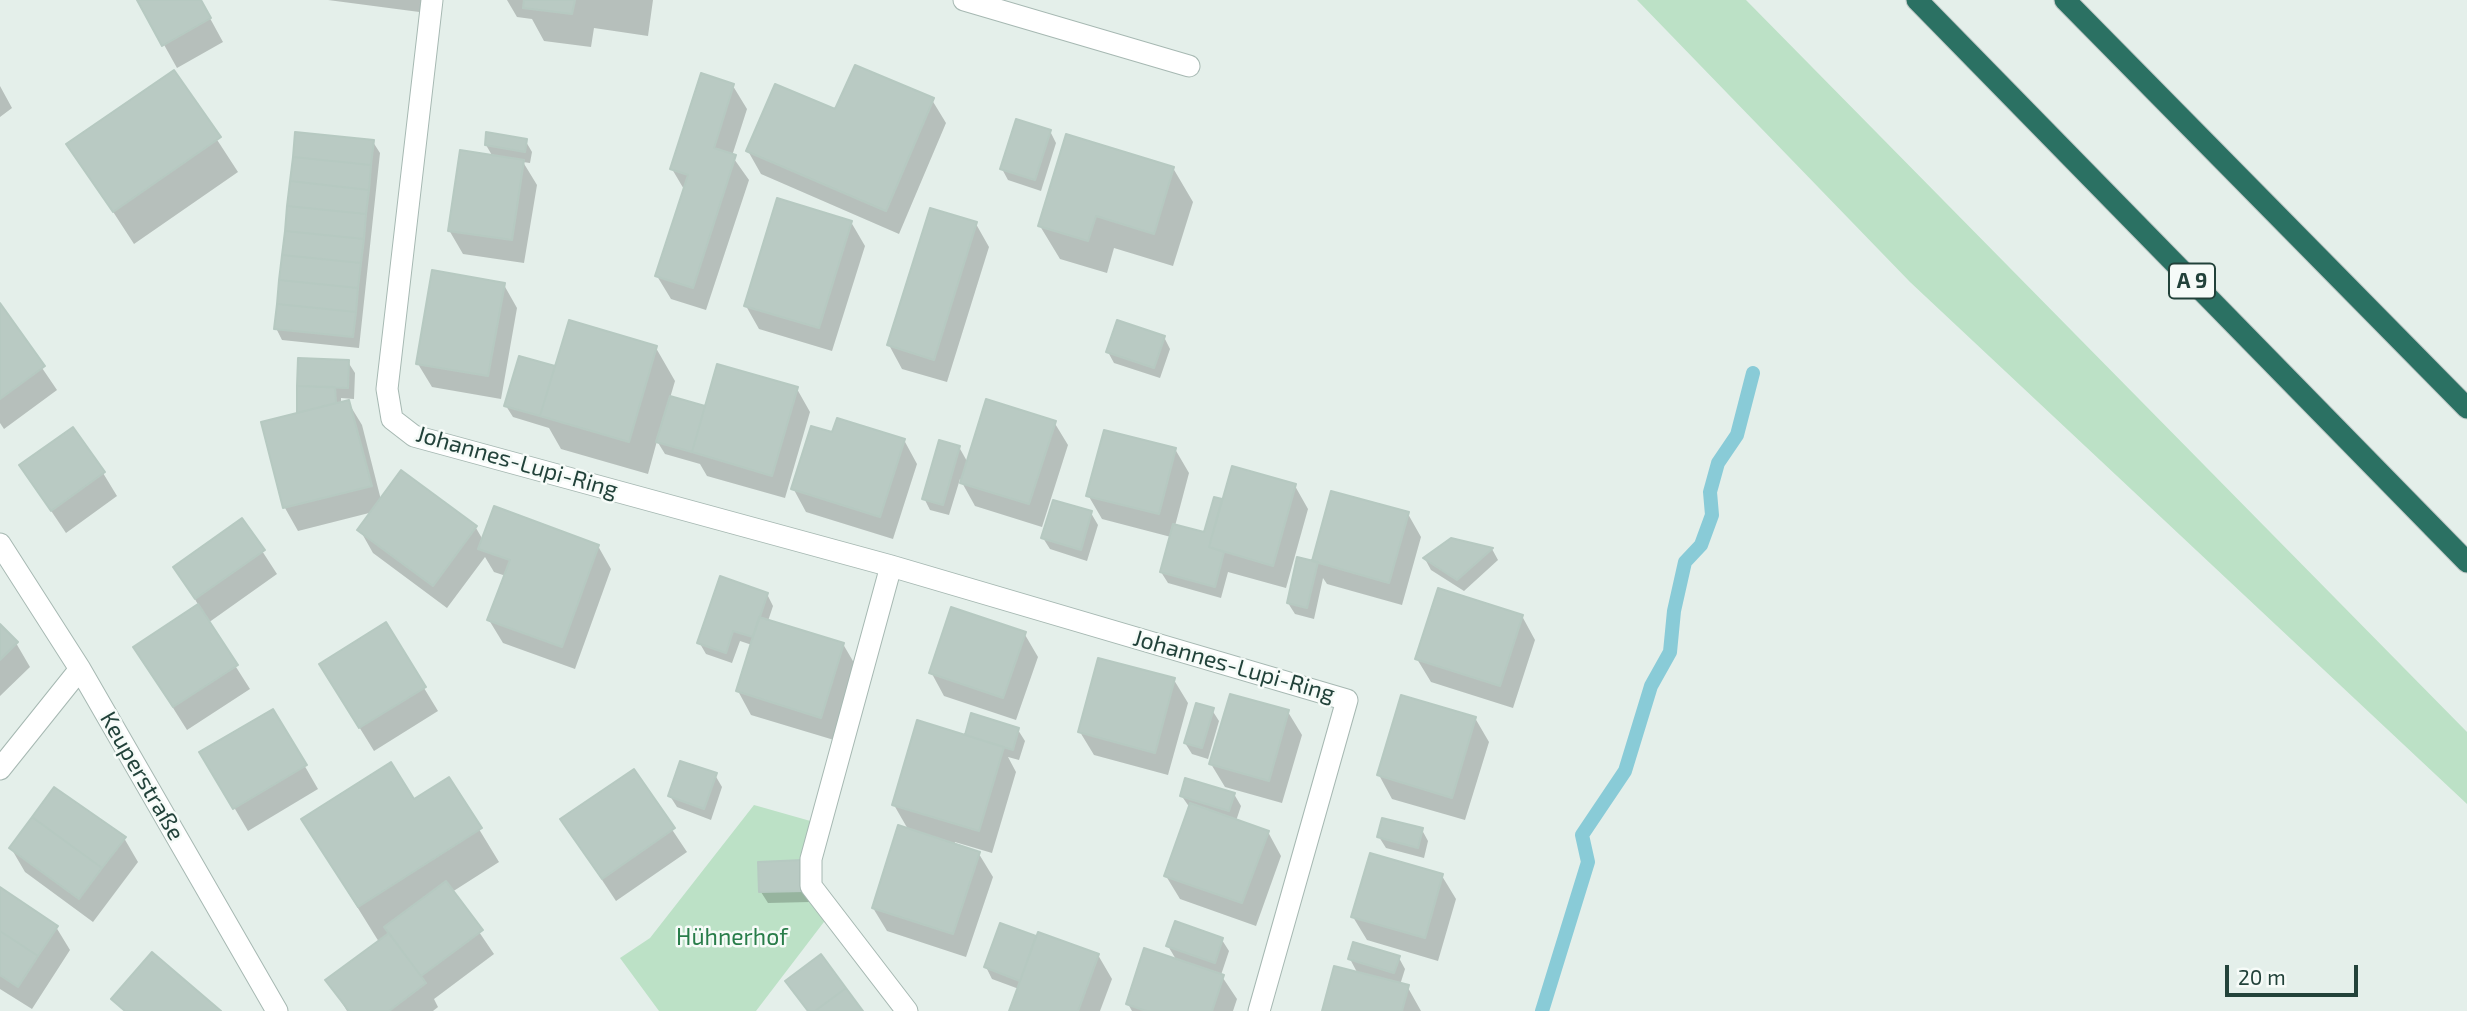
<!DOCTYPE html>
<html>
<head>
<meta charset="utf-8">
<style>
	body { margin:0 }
	#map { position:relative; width:2467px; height:1011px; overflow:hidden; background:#e4efea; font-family:"Exo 2",sans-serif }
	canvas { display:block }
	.scale { position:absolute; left:2225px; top:965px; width:133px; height:32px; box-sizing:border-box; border:4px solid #22423a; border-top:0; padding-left:9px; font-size:21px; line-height:24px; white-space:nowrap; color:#22423a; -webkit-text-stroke:5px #f6fbf8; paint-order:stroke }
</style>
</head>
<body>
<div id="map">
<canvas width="2467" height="1011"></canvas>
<div class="scale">20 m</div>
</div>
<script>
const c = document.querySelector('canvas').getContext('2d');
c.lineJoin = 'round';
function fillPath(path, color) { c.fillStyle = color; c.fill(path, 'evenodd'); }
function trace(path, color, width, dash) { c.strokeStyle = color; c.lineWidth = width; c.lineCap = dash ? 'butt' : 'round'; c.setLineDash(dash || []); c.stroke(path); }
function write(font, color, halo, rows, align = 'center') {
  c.font = font + ' "Exo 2",sans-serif'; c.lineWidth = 5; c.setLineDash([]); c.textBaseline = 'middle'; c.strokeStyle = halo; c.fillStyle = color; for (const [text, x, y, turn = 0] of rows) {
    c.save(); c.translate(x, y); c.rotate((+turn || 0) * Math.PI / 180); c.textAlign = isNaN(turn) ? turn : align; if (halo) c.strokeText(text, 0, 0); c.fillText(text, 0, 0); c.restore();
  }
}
fillPath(new Path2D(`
	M 1637,0 L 1746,0 L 2467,732 L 2467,804 L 1910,282 Z
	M 754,805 L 821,824 L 811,859 L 830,914 L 756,1011 L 659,1011 L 620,958 L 650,938 Z`), '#bce1c6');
fillPath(new Path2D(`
	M 139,0 L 200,0 L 223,42 L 177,68 Z
	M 328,0 L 429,0 L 427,13 Z
	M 507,0 L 653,0 L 648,36 L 594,28 L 591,47 L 544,41 L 532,19 L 517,17 Z
	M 173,72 L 238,172 L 134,244 L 69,144 Z
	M 0,86 L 12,108 L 0,117 Z
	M 733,86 L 747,109 L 732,156 L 749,180 L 706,310 L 671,299 L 657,276 L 685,191 L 672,169 Z
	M 932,100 L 946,123 L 899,234 L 761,174 L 748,151 L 836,112 Z
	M 1050,131 L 1056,143 L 1041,191 L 1008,180 L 1002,169 Z
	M 525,140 L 532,152 L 530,163 L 523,162 L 537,185 L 524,263 L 463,254 L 449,230 L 493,157 L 486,145 Z
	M 373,142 L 380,153 L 359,348 L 282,340 L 276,328 Z
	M 1173,168 L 1193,202 L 1173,266 L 1114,248 L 1107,273 L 1060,259 L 1040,226 Z
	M 851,222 L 865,246 L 832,351 L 759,329 L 746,306 Z
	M 976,224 L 989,247 L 947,382 L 902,369 L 889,345 Z
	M 504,285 L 517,308 L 501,399 L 432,387 L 418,364 Z
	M 0,306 L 57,390 L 4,429 L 0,423 Z
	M 1164,337 L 1170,349 L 1160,378 L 1114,363 L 1108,352 Z
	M 656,348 L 675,381 L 670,398 L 706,408 L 797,389 L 810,412 L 785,498 L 707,476 L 700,464 L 665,454 L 657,441 L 648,474 L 561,449 L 549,428 L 513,417 L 506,406 L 520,358 L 556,368 Z
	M 299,360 L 348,362 L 355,373 L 354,399 L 341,398 L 341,404 L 348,402 L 362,425 L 381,500 L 402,473 L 476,528 L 483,540 L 598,546 L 611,569 L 575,669 L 503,643 L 489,620 L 506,576 L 494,572 L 485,557 L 447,608 L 373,553 L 360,530 L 373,512 L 298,531 L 285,508 L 263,424 L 298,413 Z
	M 1054,422 L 1068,445 L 1042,527 L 975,506 L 960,479 L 949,515 L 930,510 L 924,498 L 959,447 L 968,463 Z
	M 833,434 L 904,440 L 917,464 L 893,539 L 806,512 L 793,488 Z
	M 1175,449 L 1189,473 L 1175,526 L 1206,534 L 1221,500 L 1223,504 L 1295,486 L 1308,509 L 1286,588 L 1228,572 L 1221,598 L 1168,583 L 1161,572 L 1171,537 L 1102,519 L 1088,495 Z
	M 21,466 L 103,473 L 117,496 L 66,533 Z
	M 1091,513 L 1098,525 L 1087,561 L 1050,549 L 1043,538 Z
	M 1408,514 L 1421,537 L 1402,605 L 1327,584 L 1323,578 L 1314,619 L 1295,614 L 1288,603 L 1315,564 Z
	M 242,520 L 277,574 L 208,623 L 250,689 L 187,730 L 135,648 L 199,606 L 176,568 Z
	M 1451,540 L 1492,549 L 1498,560 L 1464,591 L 1431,570 L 1425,559 Z
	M 767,594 L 773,606 L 768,621 L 843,644 L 857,668 L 834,740 L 751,715 L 738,691 L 752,645 L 740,641 L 732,663 L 706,654 L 699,642 Z
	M 1522,616 L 1535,640 L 1513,708 L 1431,682 L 1417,659 Z
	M 0,627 L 16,643 L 30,667 L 0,696 Z
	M 1024,633 L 1038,657 L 1016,720 L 944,696 L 931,672 Z
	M 1174,680 L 1188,703 L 1168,775 L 1094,755 L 1080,732 Z
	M 335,688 L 424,688 L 438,711 L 374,751 Z
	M 1212,710 L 1219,721 L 1208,759 L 1192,754 L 1185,743 Z
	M 273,711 L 318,789 L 248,831 L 202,753 Z
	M 1288,712 L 1302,735 L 1282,803 L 1225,787 L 1211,764 Z
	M 1475,718 L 1489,742 L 1465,820 L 1392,799 L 1379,775 Z
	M 1018,730 L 1025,741 L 1019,760 L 1008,757 L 1016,772 L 992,853 L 955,842 L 954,846 L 979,854 L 993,877 L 966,957 L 887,931 L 873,908 L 909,831 L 894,805 Z
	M 633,771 L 687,852 L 616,901 L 562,820 Z
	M 715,775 L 722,787 L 711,820 L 677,807 L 670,796 Z
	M 449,780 L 499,862 L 452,892 L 494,954 L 434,999 L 438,1007 L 433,1011 L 347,1011 L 328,980 L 379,942 L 323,852 Z
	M 1234,794 L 1241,806 L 1236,821 L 1268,832 L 1281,856 L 1256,926 L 1180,899 L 1166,876 L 1190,808 L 1181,795 Z
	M 1422,830 L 1428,841 L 1424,858 L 1386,848 L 1379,837 Z
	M 124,838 L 138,862 L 93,922 L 25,872 L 11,848 Z
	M 802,862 L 810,902 L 768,903 L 761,892 Z
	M 1442,876 L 1456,899 L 1438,961 L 1367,940 L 1353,917 Z
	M 0,889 L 56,927 L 70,950 L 32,1009 L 0,989 Z
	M 1001,925 L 1098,955 L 1112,979 L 1100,1011 L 1011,1011 L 1019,989 L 992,979 L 986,967 Z
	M 1222,940 L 1229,951 L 1221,975 L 1237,999 L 1233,1011 L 1132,1011 L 1128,1004 L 1177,961 L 1168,946 Z
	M 1399,958 L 1405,969 L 1400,985 L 1407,986 L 1421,1011 L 1324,1011 L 1358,974 L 1350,959 Z`), '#0003');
trace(new Path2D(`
	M 1542,1011 L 1588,862 L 1582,835 L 1625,771 L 1651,686 L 1670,652 L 1674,611 L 1685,562 L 1701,545 L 1712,515 L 1710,492 L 1718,463 L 1737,435 L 1753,373`), '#89cbd7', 14);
const building = new Path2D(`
	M 137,0 L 201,0 L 211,18 L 162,46 Z
	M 524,0 L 575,0 L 572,14 L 523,8 Z
	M 855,65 L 934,98 L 886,211 L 746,151 L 775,84 L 835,109 Z
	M 174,70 L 221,137 L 113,212 L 66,144 Z
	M 701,73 L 734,84 L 714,148 L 736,155 L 693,288 L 655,276 L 688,175 L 670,169 Z
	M 1016,119 L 1051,130 L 1035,180 L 1000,169 Z
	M 295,132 L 374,140 L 371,165 L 293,157 Z
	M 486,132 L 527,139 L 525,152 L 485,145 Z
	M 1066,134 L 1174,167 L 1154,234 L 1096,216 L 1088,241 L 1038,226 Z
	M 460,150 L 524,160 L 512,240 L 448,231 Z
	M 293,157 L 371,165 L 369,190 L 290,181 Z
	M 290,181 L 369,190 L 366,214 L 287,206 Z
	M 777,198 L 852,221 L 819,328 L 744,306 Z
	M 287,206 L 366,214 L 364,239 L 285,231 Z
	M 930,208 L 977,222 L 934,360 L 887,345 Z
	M 285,231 L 364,239 L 361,263 L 282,255 Z
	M 282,255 L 361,263 L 358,288 L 279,280 Z
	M 432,270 L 505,283 L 488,376 L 416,364 Z
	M 279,280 L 358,288 L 356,312 L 277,304 Z
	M 0,303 L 45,366 L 0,399 Z
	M 277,304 L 356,312 L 353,337 L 274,329 Z
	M 569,320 L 657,346 L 629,442 L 540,416 Z
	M 1117,320 L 1165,336 L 1154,368 L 1106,352 Z
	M 519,356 L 555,366 L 540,416 L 504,406 Z
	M 298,358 L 349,360 L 348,388 L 297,386 Z
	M 717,364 L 798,387 L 772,476 L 692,452 Z
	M 297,386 L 335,387 L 336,403 L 297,413 Z
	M 670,396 L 705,406 L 692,452 L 656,442 Z
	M 986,399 L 1056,421 L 1029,504 L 960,483 Z
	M 349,400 L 372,486 L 283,508 L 261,422 Z
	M 837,418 L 905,439 L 880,517 L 791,489 L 811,426 L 832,432 Z
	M 73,427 L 105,472 L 51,511 L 19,465 Z
	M 1104,430 L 1176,448 L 1159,514 L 1086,496 Z
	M 939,440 L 960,446 L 943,505 L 922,499 Z
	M 1232,466 L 1296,484 L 1273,566 L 1209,547 Z
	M 401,470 L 477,526 L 433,586 L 357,530 Z
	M 1331,491 L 1409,512 L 1389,583 L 1312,561 Z
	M 1214,497 L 1222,499 L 1209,547 L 1224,552 L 1215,587 L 1160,572 L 1173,524 L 1204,532 Z
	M 1053,500 L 1092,511 L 1081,550 L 1041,538 Z
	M 494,506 L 599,545 L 562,647 L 487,620 L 510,560 L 478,549 Z
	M 242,518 L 265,550 L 195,599 L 173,567 Z
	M 1451,538 L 1493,548 L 1457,580 L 1423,558 Z
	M 1297,557 L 1318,562 L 1307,608 L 1287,603 Z
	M 720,576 L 768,593 L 753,637 L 733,631 L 726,653 L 697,643 Z
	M 1438,588 L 1523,615 L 1500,686 L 1415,659 Z
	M 198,604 L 238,665 L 173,707 L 133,647 Z
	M 951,607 L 1026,632 L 1003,698 L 929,673 Z
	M 759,617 L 844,643 L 821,718 L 736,691 Z
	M 386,622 L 426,687 L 359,728 L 319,664 Z
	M 0,624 L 18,642 L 0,660 Z
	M 1098,658 L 1175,678 L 1155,753 L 1078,732 Z
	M 1230,694 L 1289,710 L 1269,781 L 1209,764 Z
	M 1401,695 L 1476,717 L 1452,798 L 1377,775 Z
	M 1196,703 L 1214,708 L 1202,748 L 1184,743 Z
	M 273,709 L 307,765 L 233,809 L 199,752 Z
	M 971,713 L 1019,728 L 1013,750 L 965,735 Z
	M 917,720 L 1004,747 L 979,831 L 892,805 Z
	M 680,761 L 717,773 L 704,809 L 668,796 Z
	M 391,762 L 414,799 L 449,777 L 482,828 L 358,907 L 301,819 Z
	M 634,769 L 675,828 L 602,879 L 560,819 Z
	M 1185,778 L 1235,793 L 1229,811 L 1180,796 Z
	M 54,787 L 126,837 L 102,868 L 32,817 Z
	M 1190,803 L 1269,831 L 1242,903 L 1164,876 Z
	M 32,817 L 102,868 L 79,899 L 9,848 Z
	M 1382,818 L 1423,828 L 1418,848 L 1377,837 Z
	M 898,825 L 980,852 L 953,934 L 872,908 Z
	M 1370,853 L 1443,874 L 1425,938 L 1351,917 Z
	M 803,860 L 805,891 L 759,892 L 758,862 Z
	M 446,881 L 483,930 L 421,976 L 384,927 Z
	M 0,887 L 58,926 L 38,956 L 0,931 Z
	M 1175,921 L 1223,938 L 1215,963 L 1166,946 Z
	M 1000,923 L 1036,936 L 1020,981 L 984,967 Z
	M 0,931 L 38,956 L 18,987 L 0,975 Z
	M 1038,932 L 1099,954 L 1078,1011 L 1009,1011 Z
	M 389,933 L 426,983 L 389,1011 L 349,1011 L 325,980 Z
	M 1353,942 L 1400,956 L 1394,973 L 1348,959 Z
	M 1144,948 L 1224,975 L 1212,1011 L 1146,1011 L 1126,1004 Z
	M 152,952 L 221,1011 L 125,1011 L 111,999 Z
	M 821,954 L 846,988 L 815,1011 L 808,1011 L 785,981 Z
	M 1334,966 L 1409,985 L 1402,1011 L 1322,1011 Z
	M 846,988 L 863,1011 L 815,1011 Z`);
fillPath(building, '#b9cac3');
trace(building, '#b6c9c1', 2);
const street = new Path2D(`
	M 432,0 L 387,389 L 392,419 L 414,436 L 891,566 L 1347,700 L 1259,1011
	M 964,0 L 1189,66
	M 0,544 L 80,669 L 277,1011
	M 891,566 L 811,859 L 811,886 L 907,1011
	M 0,769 L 80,669`);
const highway = new Path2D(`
	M 1917,0 L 2467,562
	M 2065,0 L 2467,408`);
trace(street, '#a6b8b2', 23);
trace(highway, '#c1cac8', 23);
trace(street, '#fff', 21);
trace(highway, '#2b7163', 21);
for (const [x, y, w] of [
	[2192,281,46]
]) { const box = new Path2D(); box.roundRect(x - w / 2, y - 17.5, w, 35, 5); c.fillStyle = '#f6fbf8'; c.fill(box); trace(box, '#22423a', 2); }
write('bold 21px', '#22423a', null, [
	["A 9",2192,281]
]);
write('23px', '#22423a', '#f6fbf8', [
	["Johannes-Lupi-Ring",517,462,16],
	["Johannes-Lupi-Ring",1234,666,16],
	["Keuperstraße",142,776,60]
]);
write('23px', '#297d4a', '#f6fbf8', [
	["Hühnerhof",732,937]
]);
</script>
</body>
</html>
